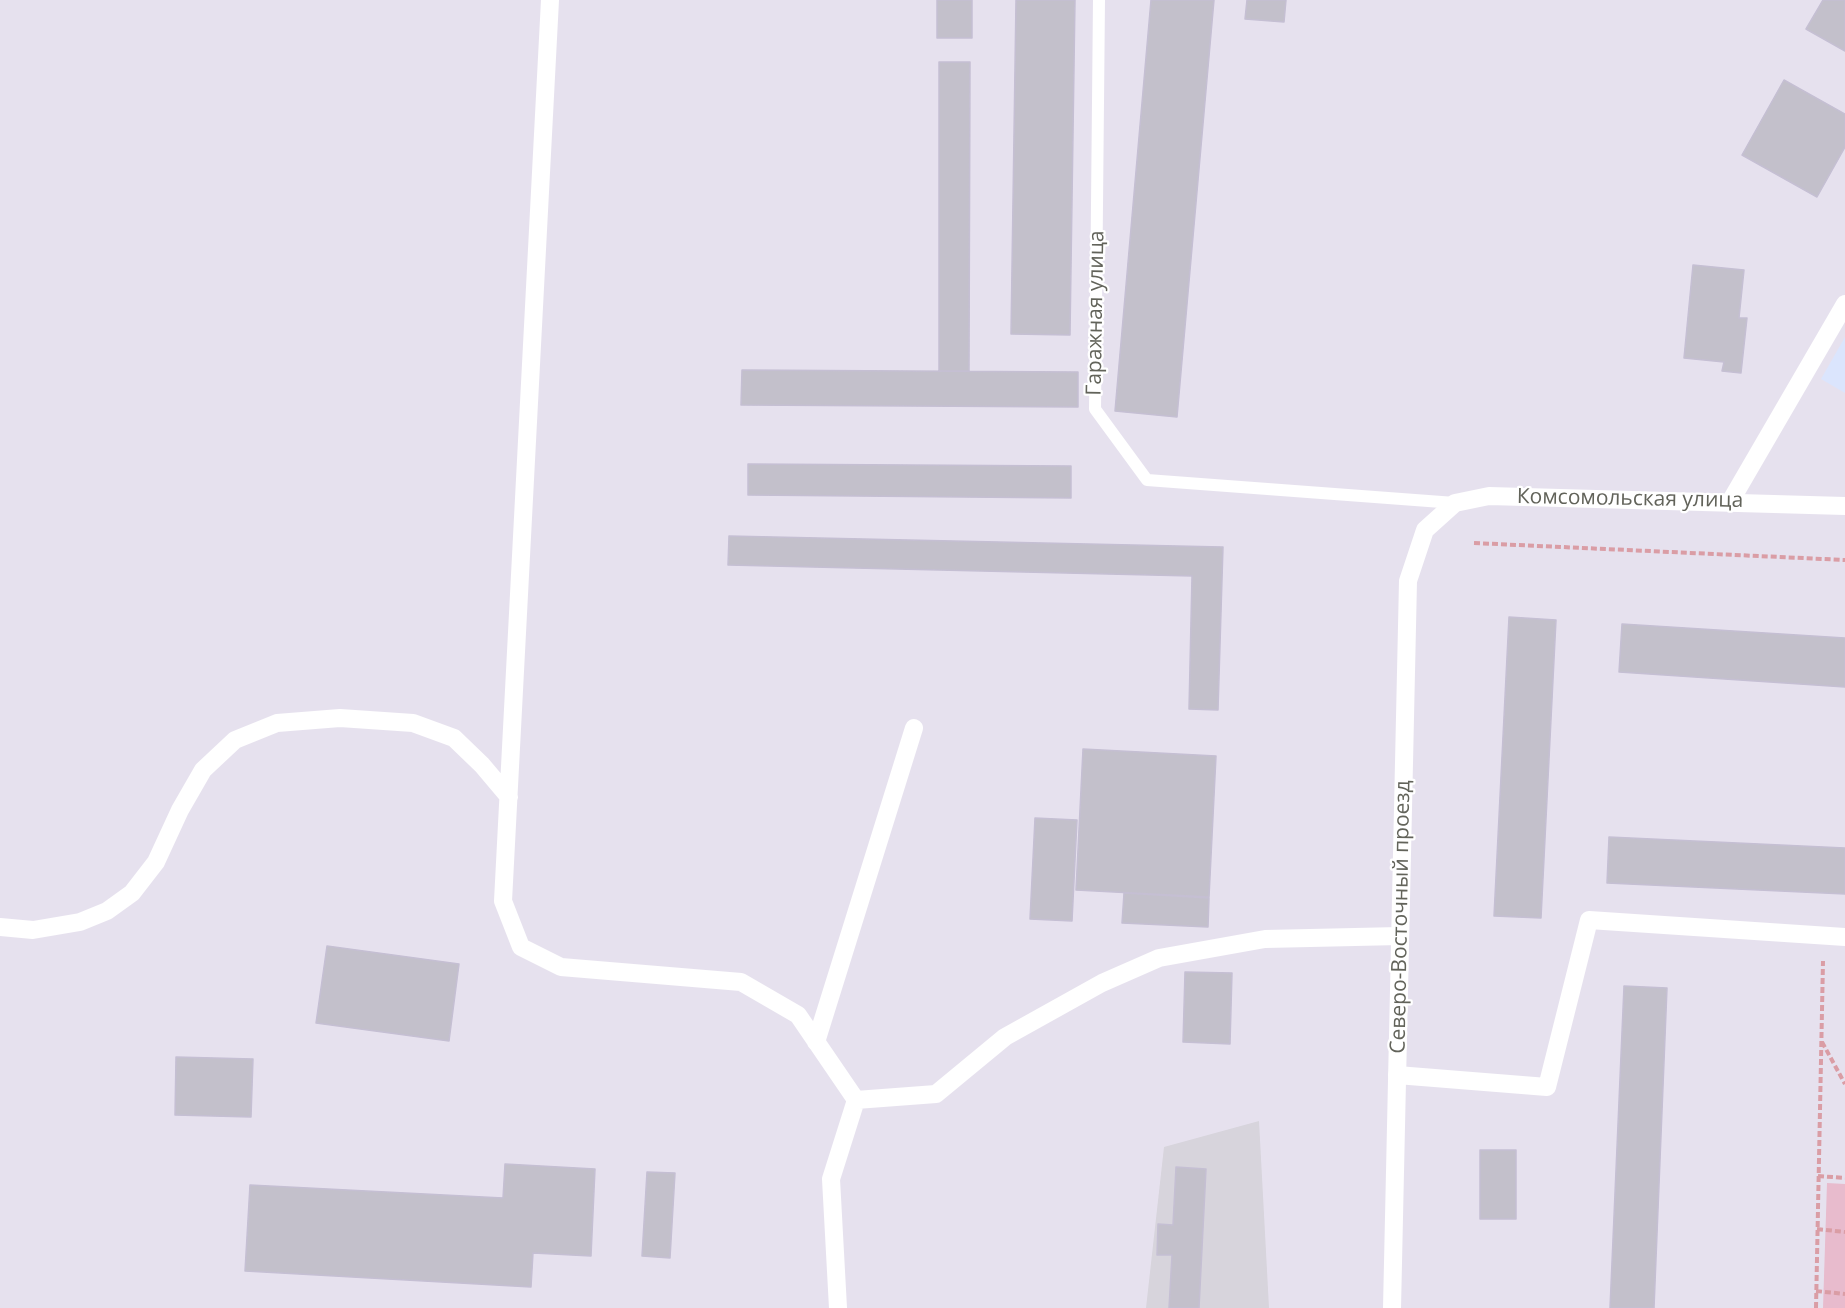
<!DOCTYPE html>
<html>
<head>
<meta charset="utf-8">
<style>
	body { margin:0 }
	canvas { display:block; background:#e6e1ee }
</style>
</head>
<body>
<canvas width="1845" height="1308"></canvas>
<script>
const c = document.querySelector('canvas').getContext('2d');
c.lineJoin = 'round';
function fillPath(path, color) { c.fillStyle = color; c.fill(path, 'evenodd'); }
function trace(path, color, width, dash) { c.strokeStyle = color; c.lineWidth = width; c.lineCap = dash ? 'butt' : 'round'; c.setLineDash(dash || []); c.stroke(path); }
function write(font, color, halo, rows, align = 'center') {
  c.font = font + ' "Open Sans",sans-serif'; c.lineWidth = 4.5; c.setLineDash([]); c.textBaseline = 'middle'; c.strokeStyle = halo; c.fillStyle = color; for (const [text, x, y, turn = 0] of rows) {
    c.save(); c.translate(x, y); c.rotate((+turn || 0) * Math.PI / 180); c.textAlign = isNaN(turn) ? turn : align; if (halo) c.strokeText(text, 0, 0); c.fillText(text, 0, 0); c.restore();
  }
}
fillPath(new Path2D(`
	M 1259,1121 L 1269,1308 L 1146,1308 L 1164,1147 Z`), '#d7d4dc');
fillPath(new Path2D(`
	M 1845,337 L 1845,393 L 1821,379 Z`), '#dbe5fd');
fillPath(new Path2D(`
	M 1827,1183 L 1845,1184 L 1845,1308 L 1823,1308 Z`), '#e8bbcd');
const building = new Path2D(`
	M 937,0 L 972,0 L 972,38 L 937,38 Z
	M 1016,0 L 1075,0 L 1070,335 L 1011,334 Z
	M 1151,0 L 1214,0 L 1177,417 L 1115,411 Z
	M 1247,0 L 1286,0 L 1284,22 L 1245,19 Z
	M 1823,0 L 1845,0 L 1845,51 L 1806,29 Z
	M 939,62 L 970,62 L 969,371 L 939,371 Z
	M 1784,80 L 1845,114 L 1845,147 L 1817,197 L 1742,155 Z
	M 1693,265 L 1744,270 L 1739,318 L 1747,318 L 1741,373 L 1722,371 L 1724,362 L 1684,358 Z
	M 742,370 L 1078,372 L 1078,407 L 741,405 Z
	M 748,464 L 1071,466 L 1071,498 L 748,495 Z
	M 729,536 L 1223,547 L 1218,710 L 1189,709 L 1192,576 L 728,565 Z
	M 1509,617 L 1556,620 L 1541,918 L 1494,916 Z
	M 1622,624 L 1845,638 L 1845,687 L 1619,672 Z
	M 1083,749 L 1216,756 L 1209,897 L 1076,890 Z
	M 1035,818 L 1077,820 L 1072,921 L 1030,919 Z
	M 1609,837 L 1845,848 L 1845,894 L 1607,883 Z
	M 1124,893 L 1209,898 L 1208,927 L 1122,923 Z
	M 327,946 L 459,964 L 449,1041 L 316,1023 Z
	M 1185,972 L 1232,973 L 1230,1044 L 1183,1042 Z
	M 1624,986 L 1667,988 L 1654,1308 L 1610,1308 Z
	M 176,1057 L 253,1059 L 251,1117 L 175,1115 Z
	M 1480,1150 L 1516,1150 L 1516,1219 L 1480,1219 Z
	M 505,1164 L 595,1169 L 591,1256 L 533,1253 L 531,1287 L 245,1271 L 250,1185 L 503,1198 Z
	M 1176,1167 L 1206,1169 L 1199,1308 L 1169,1308 L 1172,1255 L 1157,1255 L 1158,1224 L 1173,1225 Z
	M 647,1172 L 675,1173 L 670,1258 L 642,1256 Z`);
fillPath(building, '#c3c0cb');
trace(building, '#c5bfd3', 1.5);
trace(new Path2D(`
	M 1474,543 L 1845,560
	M 1822,1042 L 1845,1084
	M 1818,1176 L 1845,1178
	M 1817,1229 L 1845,1232
	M 1816,1291 L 1845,1294
	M 1816,1308 L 1823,961`), '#da9da5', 4, [6, 3]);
trace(new Path2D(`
	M 1099,0 L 1095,409 L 1147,480 L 1455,503`), '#fff', 12);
trace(new Path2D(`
	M 550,0 L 503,901 L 521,947 L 561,967 L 741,982 L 798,1015 L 856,1100 L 936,1094 L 1005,1037 L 1102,983 L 1159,958 L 1265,939 L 1400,936
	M 1730,502 L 1845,304
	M 0,927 L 33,930 L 80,922 L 107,911 L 132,893 L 156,862 L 180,810 L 203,770 L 235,740 L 277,723 L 340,718 L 413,723 L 454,738 L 482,765 L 509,797
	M 816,1042 L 914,728
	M 1397,1075 L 1547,1087 L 1589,920 L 1845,937
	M 838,1308 L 831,1179 L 856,1100`), '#fff', 18);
trace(new Path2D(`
	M 1392,1308 L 1408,581 L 1425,530 L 1455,503 L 1489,496 L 1845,506`), '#fff', 18);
write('21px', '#62635a', '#fff', [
	["Гаражная улица",1096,313,-89],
	["Комсомольская улица",1630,499,1],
	["Северо-Восточный проезд",1401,917,-89]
]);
</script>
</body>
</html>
